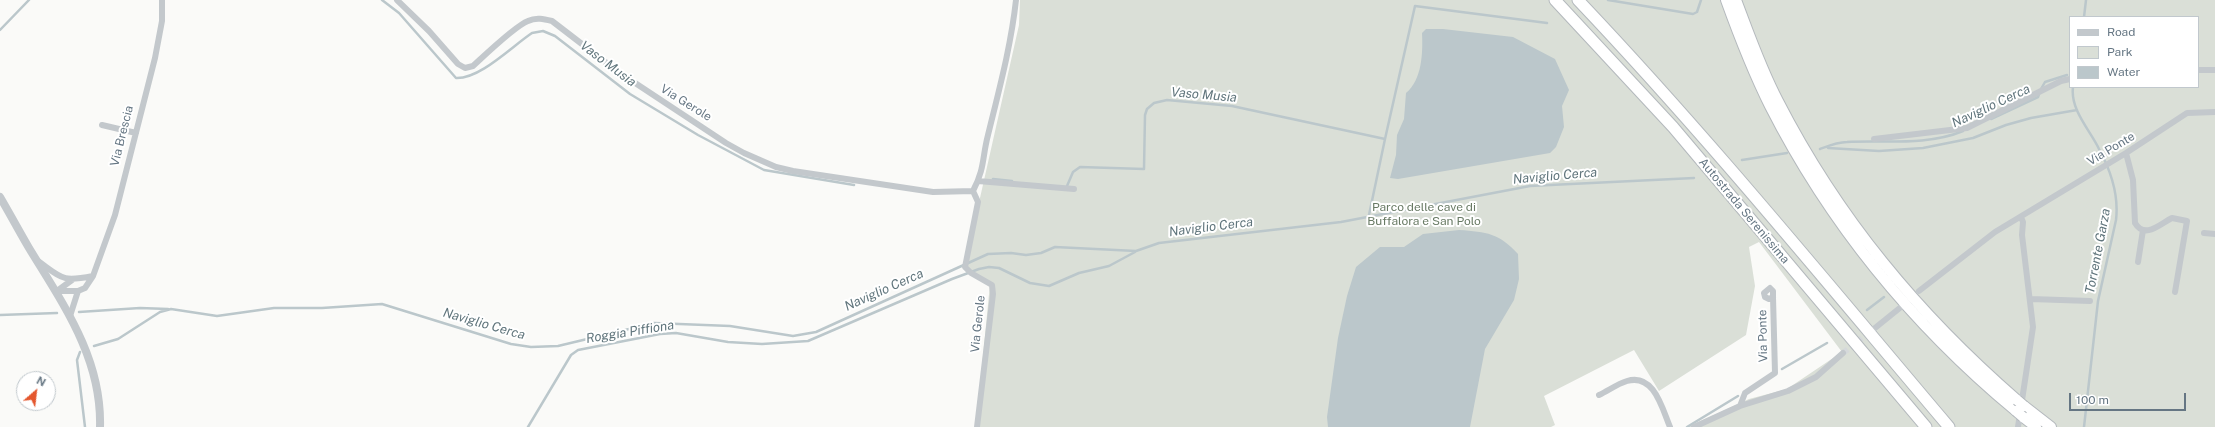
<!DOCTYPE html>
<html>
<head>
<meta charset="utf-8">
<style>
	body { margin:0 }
	#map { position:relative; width:2215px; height:427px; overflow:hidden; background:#fafaf8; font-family:"Public Sans",sans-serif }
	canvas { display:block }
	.legend { position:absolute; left:2069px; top:16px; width:130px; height:72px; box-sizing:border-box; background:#fff; border:1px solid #c1c8cd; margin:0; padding:5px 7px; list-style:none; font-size:12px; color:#657683 }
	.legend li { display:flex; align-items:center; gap:8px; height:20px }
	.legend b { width:20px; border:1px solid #c1c8cd }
	.north { position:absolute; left:16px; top:371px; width:40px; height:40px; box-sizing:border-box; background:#fff; border:1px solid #c1c8cd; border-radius:50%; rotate:28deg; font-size:11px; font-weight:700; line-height:16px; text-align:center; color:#657683 }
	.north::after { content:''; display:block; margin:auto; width:14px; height:18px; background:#e4572e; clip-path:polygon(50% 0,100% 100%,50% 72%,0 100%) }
	.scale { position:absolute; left:2069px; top:393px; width:117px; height:18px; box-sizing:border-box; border:2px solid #657683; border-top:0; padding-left:5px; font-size:12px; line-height:14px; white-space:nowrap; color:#657683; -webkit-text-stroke:3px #fff; paint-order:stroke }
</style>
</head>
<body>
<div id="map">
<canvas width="2215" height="427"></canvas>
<ul class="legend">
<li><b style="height:5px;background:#c3c8cc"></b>Road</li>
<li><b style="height:11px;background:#dadfd7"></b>Park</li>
<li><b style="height:11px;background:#bbc7cb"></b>Water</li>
</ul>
<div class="north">N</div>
<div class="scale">100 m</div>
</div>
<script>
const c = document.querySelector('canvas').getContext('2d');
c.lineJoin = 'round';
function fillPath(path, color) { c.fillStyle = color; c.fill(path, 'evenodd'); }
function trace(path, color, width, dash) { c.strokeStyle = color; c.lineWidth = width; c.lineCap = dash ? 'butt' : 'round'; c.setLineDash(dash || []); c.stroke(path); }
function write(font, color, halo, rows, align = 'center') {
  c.font = font + ' "Public Sans",sans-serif'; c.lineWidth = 4; c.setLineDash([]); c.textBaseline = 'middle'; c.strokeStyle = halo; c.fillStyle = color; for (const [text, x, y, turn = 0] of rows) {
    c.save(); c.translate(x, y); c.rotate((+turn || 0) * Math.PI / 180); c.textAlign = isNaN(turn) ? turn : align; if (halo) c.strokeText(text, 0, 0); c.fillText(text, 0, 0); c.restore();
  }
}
fillPath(new Path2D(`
	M 1020,0 L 2215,0 L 2215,427 L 1688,427 L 1749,399 L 1787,389 L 1842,352 L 1759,242 L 1749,247 L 1755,286 L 1746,335 L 1659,391 L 1634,350 L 1544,396 L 1555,425 L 1551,427 L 976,427 L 990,284 L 967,270 L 966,260 L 1019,25 ZM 2070,17 L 2198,17 L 2198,87 L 2070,87 Z`), '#dadfd7');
fillPath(new Path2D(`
	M 1426,29 L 1443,29 L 1513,37 L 1555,59 L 1569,90 L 1562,106 L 1564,127 L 1556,147 L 1550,153 L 1398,179 L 1390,178 L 1396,155 L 1397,135 L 1404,119 L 1406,93 C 1422,80 1423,53 1422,33 Z
	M 1459,230 C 1487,232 1499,233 1518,254 L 1519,279 L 1514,300 L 1485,349 L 1470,427 L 1328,427 L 1327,417 L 1338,338 L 1347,296 L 1356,267 L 1380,247 L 1404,247 L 1423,234 Z`), '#bbc7cb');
trace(new Path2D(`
	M 382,0 L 399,13 L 456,78 C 480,79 511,47 532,33 L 543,31 L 555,36 L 630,94 L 698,135 L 764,170 L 854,185
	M 1608,0 L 1693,14 L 1697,12 L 1701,0
	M 2084,17 L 2086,0
	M 0,30 L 29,0
	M 2073,87 C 2070,110 2090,130 2099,149 C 2111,171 2119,195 2116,220 L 2098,301 L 2084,427
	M 2041,89 L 2045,82 L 2067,75
	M 1991,119 L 2038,97 L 2039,94
	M 1828,148 L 1879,151 L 1923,148 L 1973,138 L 2006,125 L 2031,118 L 2077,110
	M 1820,149 C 1828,146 1838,142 1847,142 C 1885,140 1927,146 1963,131
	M 1742,160 L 1787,153
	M 993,179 L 1012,181
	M 1067,186 L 1073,172 L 1080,167 L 1144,169 L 1145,115 L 1147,109 L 1154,103 L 1167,100 L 1232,106 L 1385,139 L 1415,6 L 1547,23
	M 1369,215 L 1385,139
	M 1867,310 L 1884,297
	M 79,312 L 140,308 L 168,309
	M 0,315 L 57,313
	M 94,346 L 118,339 L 160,312 L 171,309 L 217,316 L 274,308 L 322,308 L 382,304 L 511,344 L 531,347 L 558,346 L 654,323 L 730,326 L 793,336 L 816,332 L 988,254 L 1011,253 L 1026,255 L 1041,253 L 1055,247 L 1136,251 L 1159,243 L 1341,222 L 1530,186 L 1694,178
	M 80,352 L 77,360 L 85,427
	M 1782,369 L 1827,343
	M 528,427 L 571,355 L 578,350 L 660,334 L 676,333 L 728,342 L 762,344 L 808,341 L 952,279 L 979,269 L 989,267 L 999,268 L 1030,283 L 1049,286 L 1079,273 L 1109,266 L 1135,252
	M 1687,427 L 1738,396`), '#bbc7cb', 2.5);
trace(new Path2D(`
	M 1843,353 L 1871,331`), '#d5d9db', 6, [6, 3]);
const trunk = new Path2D(`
	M 1726,0 C 1739,36 1753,72 1770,106 C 1830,224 1915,327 2016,411
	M 1736,0 C 1749,34 1761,69 1778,101 C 1838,218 1918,314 2017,400
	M 2024,406 L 2051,427
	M 2023,417 L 2036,427`);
const motorway = new Path2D(`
	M 1555,0 L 1673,127 L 1926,427
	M 1578,0 C 1708,137 1827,283 1949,427`);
trace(trunk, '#b4b9bd', 12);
trace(motorway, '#b4b9bd', 13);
trace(new Path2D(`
	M 397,0 L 429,31 L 458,64 L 465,68 L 473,66 C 485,55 515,26 528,21 C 536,17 544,19 552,21 L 617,71 L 726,143 L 744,153 L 776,167 L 793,171 L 933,192 L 973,191 C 985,168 982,158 988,135 C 999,90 1011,46 1016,0
	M 2198,70 L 2215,70
	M 102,125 L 136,133
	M 1874,139 L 1967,128 L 2061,81 L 2070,79
	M 2126,153 L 2133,180 L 2135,223 C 2145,240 2161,223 2172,218 L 2187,221 L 2175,292
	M 978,181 L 1074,189
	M 973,191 L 978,202 L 965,267 L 971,273 L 992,285 L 993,294 L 977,427
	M 2204,233 L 2215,234
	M 38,261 C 63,279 62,282 93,276
	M 2138,262 L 2143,230
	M 57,291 L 78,291 L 85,288 L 93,276 L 115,215 L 155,58 L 162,21 L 162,0
	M 57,291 L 72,280
	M 1919,291 L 1995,232 L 2126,153 L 2187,113 L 2215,112
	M 2031,299 L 2090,301
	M 70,316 L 78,291
	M 1875,328 L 1901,307
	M 1599,395 C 1608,391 1617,384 1627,381 C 1654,373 1662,408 1670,427
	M 1740,406 L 1745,393 L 1775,373 L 1773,297 L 1773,291 L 1770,288 L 1764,293 L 1765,297 L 1769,299 L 1773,297
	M 1694,427 L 1740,406 L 1788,391 L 1816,377 L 1843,353
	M 2018,427 L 2033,327 L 2022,235 L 2023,222 L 2021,217`), '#c3c8cc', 6);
trace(new Path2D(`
	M 0,197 C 10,214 19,231 29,248 C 63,304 102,358 100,427`), '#c3c8cc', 8);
trace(trunk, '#fff', 10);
trace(motorway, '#fff', 11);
const trunkBridge = new Path2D(`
	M 2017,400 L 2024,406
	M 2016,411 L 2023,417`);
trace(trunkBridge, '#b4b9bd', 12, []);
trace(trunkBridge, '#fff', 10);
write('12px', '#657683', '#fff', [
	["Via Gerole",686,103,32],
	["Via Brescia",122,136,-76],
	["Via Ponte",2111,149,-31],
	["Autostrada Serenissima",1744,211,50],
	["Via Gerole",978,324,-84],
	["Via Ponte",1763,336,-91]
]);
write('12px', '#687a64', '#fff', [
	["Parco delle cave di",1424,207],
	["Buffalora e San Polo",1424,221]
]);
write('italic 13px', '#60757c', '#fff', [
	["Vaso Musia",608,64,37],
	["Vaso Musia",1204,95,5],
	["Naviglio Cerca",1991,106,-25],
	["Naviglio Cerca",1555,176,-5],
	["Naviglio Cerca",1211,227,-7],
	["Torrente Garza",2098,251,-79],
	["Naviglio Cerca",884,290,-24],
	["Naviglio Cerca",484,324,16],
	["Roggia Piffiona",630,332,-9]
]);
</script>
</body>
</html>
